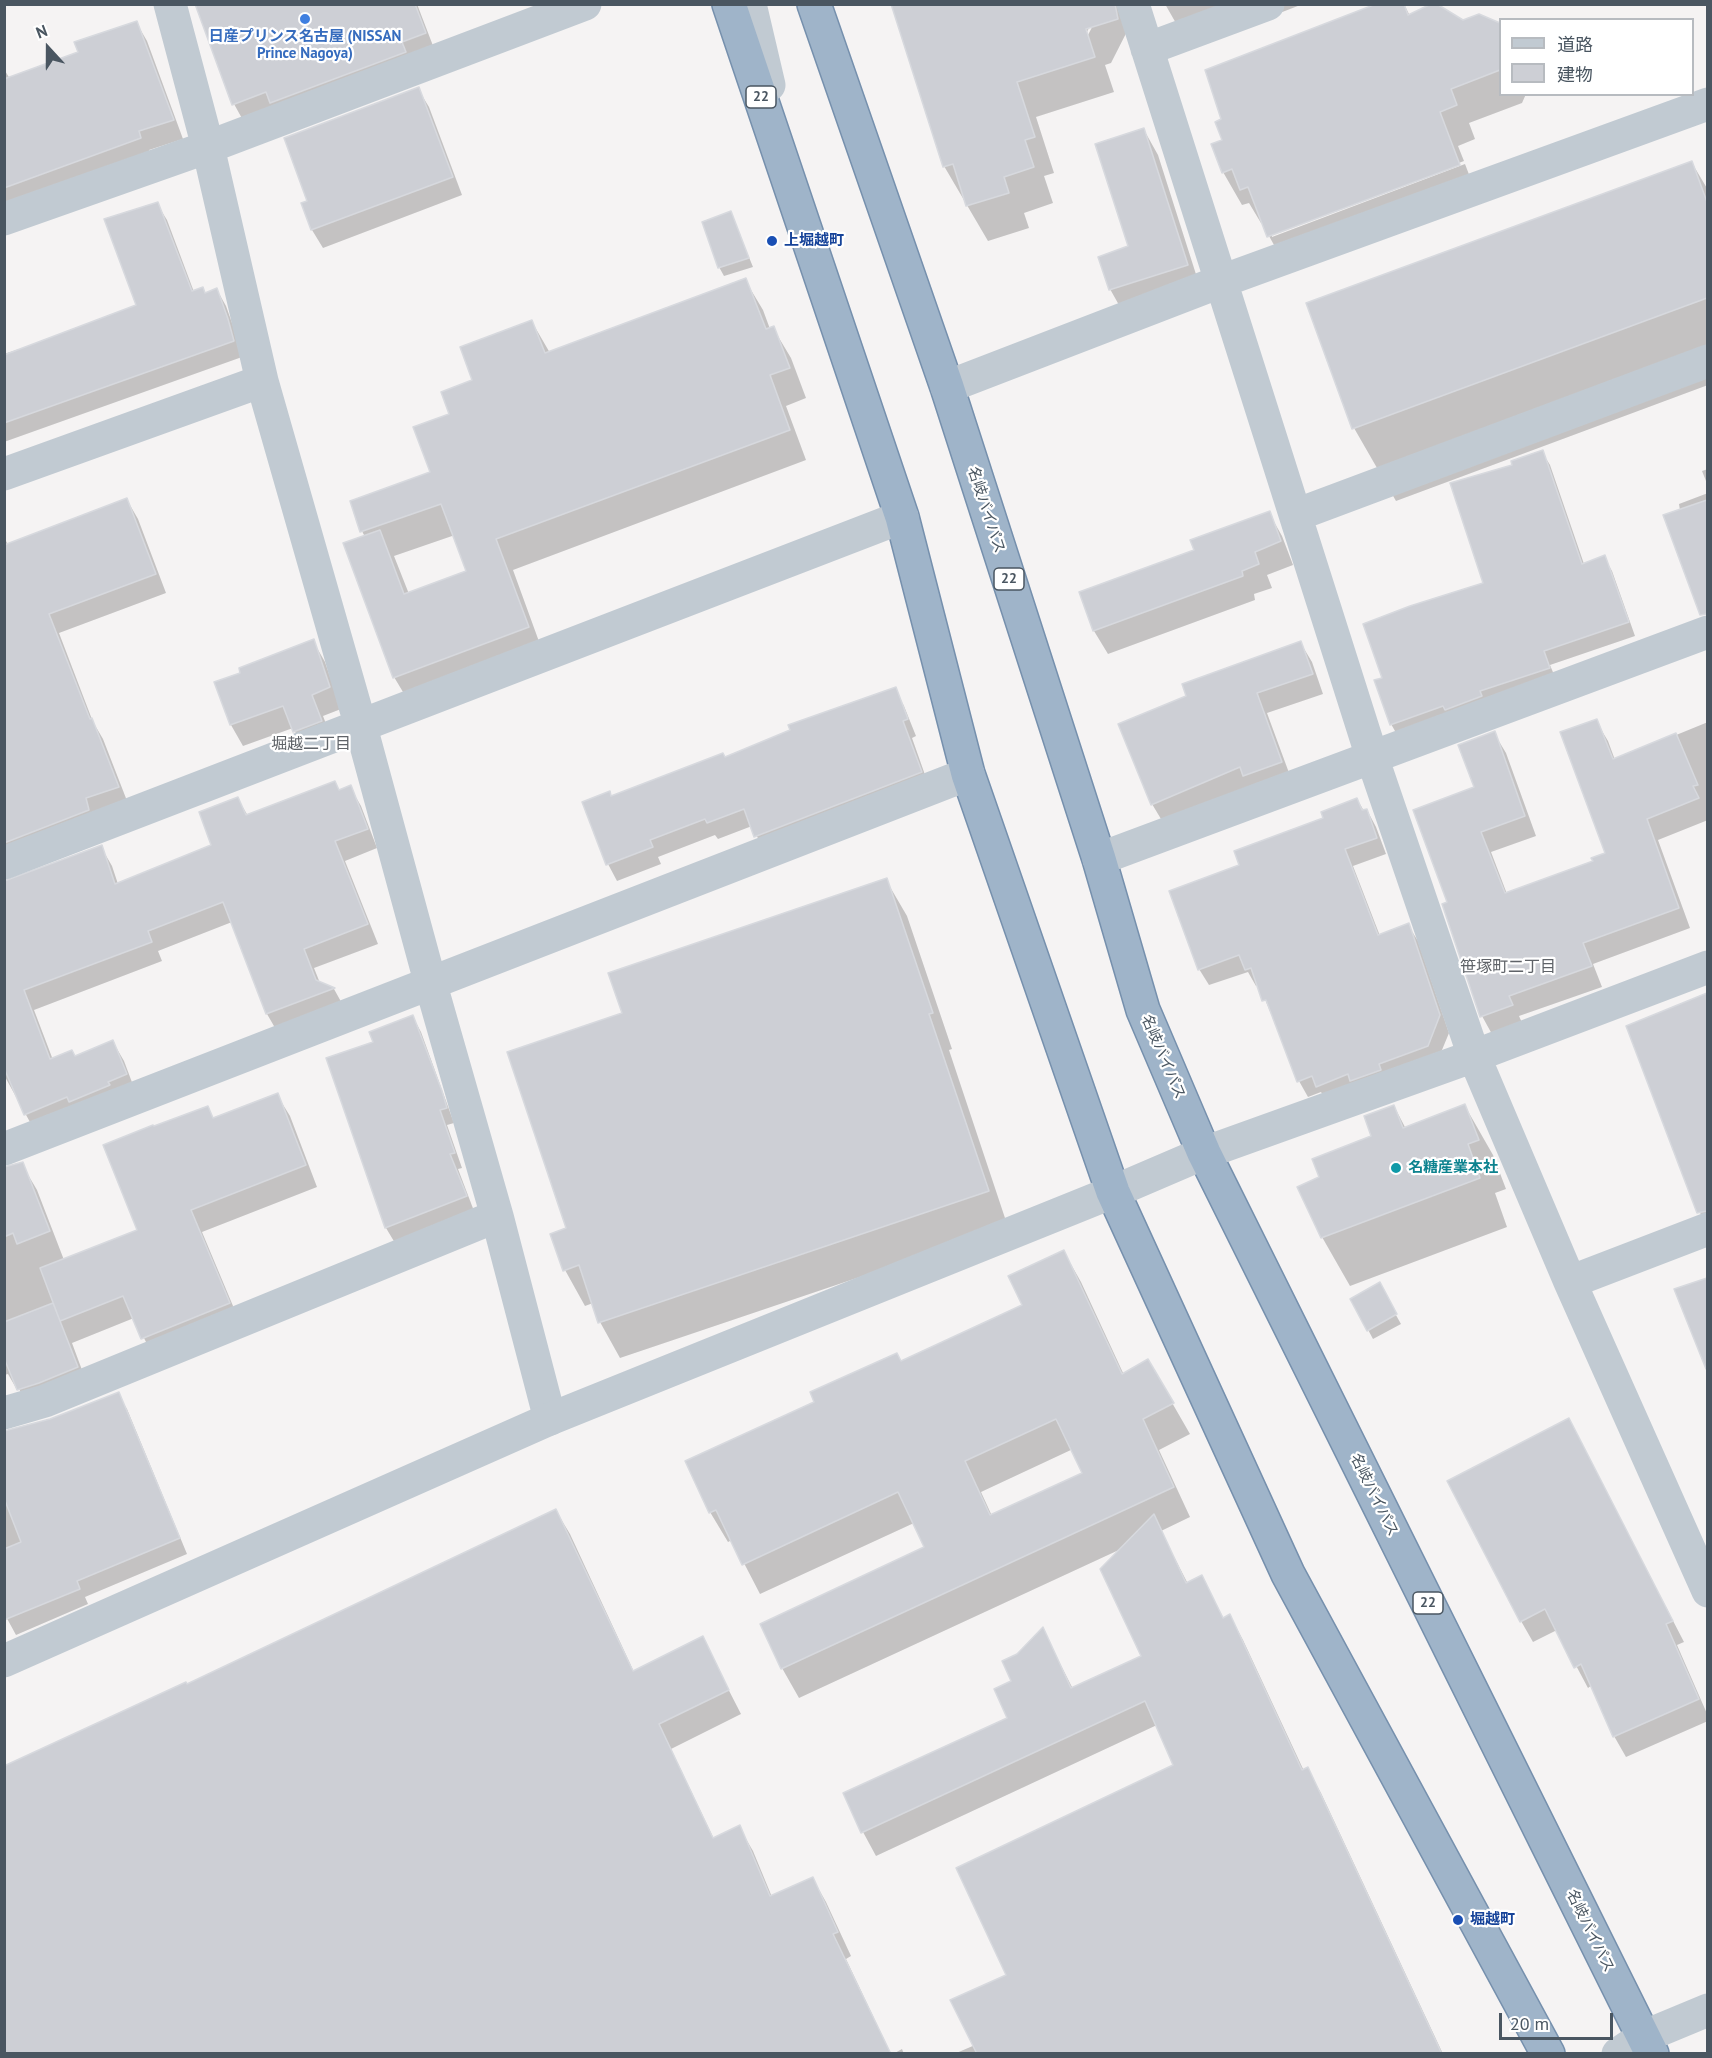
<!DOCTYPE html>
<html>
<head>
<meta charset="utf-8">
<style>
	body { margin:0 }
	#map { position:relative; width:1712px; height:2058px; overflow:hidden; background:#f5f3f3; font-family:"PT Sans","Noto Sans JP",sans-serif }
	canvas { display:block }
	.frame { position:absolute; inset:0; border:6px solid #4a5661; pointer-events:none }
	.legend { position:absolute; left:1499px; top:18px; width:195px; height:78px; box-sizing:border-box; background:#fff; border:2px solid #b7bbc0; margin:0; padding:8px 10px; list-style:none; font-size:18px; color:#4a5661 }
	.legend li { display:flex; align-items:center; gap:12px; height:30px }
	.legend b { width:30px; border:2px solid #b7bbc0 }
	.north { position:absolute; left:18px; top:18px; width:60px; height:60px; -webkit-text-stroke:4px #fff; paint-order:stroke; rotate:339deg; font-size:16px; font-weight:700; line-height:24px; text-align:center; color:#4a5661 }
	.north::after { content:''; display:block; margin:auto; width:21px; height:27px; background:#4a5661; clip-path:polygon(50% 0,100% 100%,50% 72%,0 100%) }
	.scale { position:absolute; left:1499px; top:2013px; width:114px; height:27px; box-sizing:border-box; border:3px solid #4a5661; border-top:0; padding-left:8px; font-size:18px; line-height:21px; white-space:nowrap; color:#4a5661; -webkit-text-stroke:4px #fff; paint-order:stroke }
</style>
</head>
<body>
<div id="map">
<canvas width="1712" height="2058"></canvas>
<div class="frame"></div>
<ul class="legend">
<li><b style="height:8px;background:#c1cad2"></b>道路</li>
<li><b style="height:16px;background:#cdcfd5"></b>建物</li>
</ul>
<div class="north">N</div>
<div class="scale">20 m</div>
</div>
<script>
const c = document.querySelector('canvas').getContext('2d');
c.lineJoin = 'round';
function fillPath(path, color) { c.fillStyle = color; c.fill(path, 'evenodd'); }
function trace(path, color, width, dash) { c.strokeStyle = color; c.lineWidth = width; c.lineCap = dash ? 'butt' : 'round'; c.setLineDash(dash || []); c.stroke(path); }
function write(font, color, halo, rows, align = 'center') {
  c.font = font + ' "PT Sans","Noto Sans JP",sans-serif'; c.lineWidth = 4.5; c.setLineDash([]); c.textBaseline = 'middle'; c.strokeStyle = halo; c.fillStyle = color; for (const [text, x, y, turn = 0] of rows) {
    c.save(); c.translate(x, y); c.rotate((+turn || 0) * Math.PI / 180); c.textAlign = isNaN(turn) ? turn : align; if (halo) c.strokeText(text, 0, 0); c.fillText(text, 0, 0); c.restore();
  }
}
fillPath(new Path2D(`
	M 196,4 L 417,4 L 435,51 L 244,122 L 234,104 Z
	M 893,4 L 1101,4 L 1086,34 L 1088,35 L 1104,4 L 1141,4 L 1111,63 L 1105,65 L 1114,92 L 1036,117 L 1054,173 L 1044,176 L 1053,203 L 1024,213 L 1029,228 L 988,241 L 944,166 Z
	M 1165,4 L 1303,4 L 1210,40 L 1181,32 Z
	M 1404,4 L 1410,16 L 1462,22 L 1479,15 L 1500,24 L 1500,94 L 1526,94 L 1522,103 L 1469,123 L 1475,139 L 1458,146 L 1464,161 L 1272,234 L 1272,237 L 1465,164 L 1478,198 L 1288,270 L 1269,236 L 1263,222 L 1261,223 L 1249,203 L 1242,205 L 1223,172 L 1224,141 Z
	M 136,22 L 147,41 L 183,139 L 149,150 L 151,157 L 4,211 L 4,69 L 10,79 L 80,53 Z
	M 418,89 L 429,107 L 462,195 L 323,248 L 312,230 L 303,204 L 309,202 Z
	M 1144,130 L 1158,155 L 1201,290 L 1124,314 L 1110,289 L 1129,247 Z
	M 1692,163 L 1708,190 L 1708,385 L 1396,501 L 1354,428 Z
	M 157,204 L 167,220 L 194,292 L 206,295 L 217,290 L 226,306 L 237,337 L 242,357 L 4,442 L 4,354 L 19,349 L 20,351 L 138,306 Z
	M 731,213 L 753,267 L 724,276 L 719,267 Z
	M 745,280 L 763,310 L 770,329 L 773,328 L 791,358 L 806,398 L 786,406 L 806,460 L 513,570 L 545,658 L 412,707 L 394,677 L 365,537 L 362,531 L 432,473 L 451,415 L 474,381 L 532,322 L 550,353 ZM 455,535 L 468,572 L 409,594 L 394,556 Z
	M 1542,452 L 1550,465 L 1584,564 L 1604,557 L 1612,571 L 1635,636 L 1550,665 L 1557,682 L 1399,738 L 1391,724 L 1384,678 L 1485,584 L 1514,466 Z
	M 1708,469 L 1708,486 L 1702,471 Z
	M 1708,493 L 1708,616 L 1692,589 L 1679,504 Z
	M 127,500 L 138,519 L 166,593 L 59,633 L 93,722 L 103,739 L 129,806 L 15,862 L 4,843 L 4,537 L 8,545 Z
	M 1269,513 L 1282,536 L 1293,565 L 1267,575 L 1272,588 L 1254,594 L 1255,600 L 1108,654 L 1094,631 L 1081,593 L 1196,551 Z
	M 313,641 L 325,662 L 341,709 L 323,716 L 333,742 L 306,752 L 293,728 L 243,746 L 231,725 L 216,683 L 242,674 Z
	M 1300,642 L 1312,662 L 1323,694 L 1267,713 L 1292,781 L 1164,824 L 1152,804 Z
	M 895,689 L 904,706 L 916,736 L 912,738 L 930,789 L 765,853 L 752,826 L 718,839 L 715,835 L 658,857 L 661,864 L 617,881 L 608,864 L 611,797 L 724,758 Z
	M 1596,721 L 1608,741 L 1615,760 L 1708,722 L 1708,820 L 1658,840 L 1690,928 L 1593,964 L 1602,987 L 1519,1016 L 1523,1025 L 1493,1036 L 1482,1016 L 1449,903 L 1476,788 L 1494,733 L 1506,753 L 1536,836 L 1491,852 L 1507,894 L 1595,862 L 1607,854 Z
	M 350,787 L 361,806 L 377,848 L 345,861 L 378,944 L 314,968 L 320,983 L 334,989 L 344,1007 L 278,1033 L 267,1014 L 232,922 L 158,951 L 162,961 L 34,1010 L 53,1060 L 75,1058 L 113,1042 L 124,1061 L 136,1093 L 36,1133 L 4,1075 L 4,894 L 101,847 L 112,866 L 118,884 L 213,846 L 238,799 L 248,816 Z
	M 1357,799 L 1364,811 L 1367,810 L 1376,827 L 1386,854 L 1353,866 L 1380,936 L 1408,925 L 1418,941 L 1449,1033 L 1437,1062 L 1327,1102 L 1321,1092 L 1308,1097 L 1299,1081 L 1259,985 L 1256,986 L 1248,972 L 1209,985 L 1199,969 L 1241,866 Z
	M 886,880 L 907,916 L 952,1049 L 949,1050 L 1008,1227 L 620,1358 L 600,1322 L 593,1303 L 585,1306 L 565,1270 L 624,1014 Z
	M 1708,994 L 1708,1227 L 1699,1211 L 1628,1026 Z
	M 413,1017 L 421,1032 L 454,1123 L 447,1125 L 462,1168 L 458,1169 L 474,1211 L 395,1243 L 386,1228 L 328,1059 L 375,1043 Z
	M 277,1095 L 290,1116 L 317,1187 L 202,1232 L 241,1325 L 155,1360 L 134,1318 L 72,1343 L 89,1389 L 31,1411 L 18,1387 L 16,1388 L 8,1374 L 4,1375 L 4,1176 L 24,1168 L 37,1190 L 64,1260 L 138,1231 L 153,1128 L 207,1107 L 214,1119 Z
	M 1394,1106 L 1406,1129 L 1465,1106 L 1493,1155 L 1506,1189 L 1495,1193 L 1507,1227 L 1350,1286 L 1322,1237 L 1321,1178 L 1373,1137 Z
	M 1064,1252 L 1081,1282 L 1124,1375 L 1148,1361 L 1190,1434 L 1159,1450 L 1190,1517 L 1161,1531 L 1188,1584 L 1202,1577 L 1224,1619 L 1230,1616 L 1243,1640 L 1304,1771 L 1307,1769 L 1321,1793 L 1443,2054 L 954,2054 L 975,2045 L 1008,1976 L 1175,1766 L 1157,1725 L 876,1856 L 863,1832 L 845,1794 L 1009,1718 L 1018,1655 L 1043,1630 L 1073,1689 L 1143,1656 L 1121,1549 L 799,1698 L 782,1668 L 926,1548 L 914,1523 L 760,1594 L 732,1540 L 728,1542 L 710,1512 L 901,1362 L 1024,1306 ZM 1073,1449 L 1084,1474 L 992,1516 L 981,1492 Z
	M 1708,1280 L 1708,1369 L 1676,1290 Z
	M 1379,1285 L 1401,1324 L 1373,1339 L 1352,1300 Z
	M 118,1394 L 127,1409 L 187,1554 L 85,1597 L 88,1604 L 16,1635 L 4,1613 L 4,1433 L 52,1420 Z
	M 1580,1441 L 1684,1642 L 1677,1645 L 1708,1716 L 1708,1721 L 1626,1757 L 1614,1736 L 1592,1685 L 1588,1688 L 1557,1630 L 1533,1642 L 1521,1621 Z
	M 556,1511 L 570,1534 L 634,1672 L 702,1638 L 741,1714 L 671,1749 L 714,1839 L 739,1827 L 753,1851 L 772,1897 L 813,1879 L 826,1902 L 851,1956 L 846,1959 L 891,2054 L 4,2054 L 187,1686 Z
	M 902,2049 L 904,2054 L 893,2054 Z`), '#0003');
const building = new Path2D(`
	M 195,4 L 415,4 L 426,33 L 402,42 L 406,52 L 270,103 L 266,92 L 232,105 Z
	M 891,4 L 1115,4 L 1118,19 L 1086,29 L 1095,57 L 1017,82 L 1035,137 L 1025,140 L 1034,167 L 1004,177 L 1009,193 L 966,206 L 953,164 L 943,167 Z
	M 1376,4 L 1404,4 L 1408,15 L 1431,4 L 1437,4 L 1463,20 L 1479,14 L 1500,23 L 1500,70 L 1451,89 L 1457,105 L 1440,112 L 1460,165 L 1267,237 L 1248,187 L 1240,190 L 1232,169 L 1222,173 L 1211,144 L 1222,140 L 1215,122 L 1221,119 L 1205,70 Z
	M 137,21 L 174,120 L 139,131 L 141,138 L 4,188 L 4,79 L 78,52 L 74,42 Z
	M 419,87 L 453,177 L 311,230 L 301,203 L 307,201 L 284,138 Z
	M 1144,128 L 1188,265 L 1109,290 L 1098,257 L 1128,246 L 1095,144 Z
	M 1692,161 L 1707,202 L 1707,298 L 1352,429 L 1306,303 Z
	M 158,202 L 192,291 L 203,287 L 205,293 L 217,288 L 228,319 L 234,341 L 4,423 L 4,355 L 136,305 L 104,219 Z
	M 731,211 L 749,258 L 718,268 L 702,222 Z
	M 746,278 L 766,329 L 774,326 L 790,368 L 770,375 L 790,430 L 496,539 L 529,627 L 393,678 L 343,543 L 380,530 L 404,594 L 466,571 L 441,504 L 360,532 L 350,501 L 430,472 L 413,427 L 449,414 L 441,392 L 472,380 L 460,347 L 532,320 L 545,353 Z
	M 1543,450 L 1582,564 L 1605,555 L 1629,622 L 1544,651 L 1550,668 L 1480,691 L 1482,696 L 1445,710 L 1443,706 L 1390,725 L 1374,680 L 1382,678 L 1363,624 L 1410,606 L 1483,583 L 1450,483 L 1512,465 L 1511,461 Z
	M 127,498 L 156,574 L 49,614 L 90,719 L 92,718 L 119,787 L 86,798 L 89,810 L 4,843 L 4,545 Z
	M 1707,500 L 1707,614 L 1700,615 L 1663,515 Z
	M 1270,511 L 1281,541 L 1255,552 L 1259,564 L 1242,571 L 1243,576 L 1093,631 L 1079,592 L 1194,550 L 1190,540 Z
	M 314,639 L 330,687 L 312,695 L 322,721 L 293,732 L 283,706 L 230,725 L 214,682 L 240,673 L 239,668 Z
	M 1301,641 L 1313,674 L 1257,693 L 1282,762 L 1243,776 L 1240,767 L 1151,805 L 1118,724 L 1186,696 L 1182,684 Z
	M 896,687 L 908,719 L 903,721 L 922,772 L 754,837 L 744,809 L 707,823 L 705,819 L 650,840 L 653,847 L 606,865 L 582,802 L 610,791 L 611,796 L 723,753 L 725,757 L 790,730 L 788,725 Z
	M 1597,719 L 1613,759 L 1676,733 L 1698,785 L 1693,786 L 1699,798 L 1647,819 L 1679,908 L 1583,943 L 1592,966 L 1509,996 L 1513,1005 L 1480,1017 L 1442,904 L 1447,902 L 1413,810 L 1474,787 L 1458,745 L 1495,731 L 1525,816 L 1481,832 L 1505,893 L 1593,861 L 1591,858 L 1605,853 L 1560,732 Z
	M 335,781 L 339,790 L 351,785 L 368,829 L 335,841 L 368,924 L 304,949 L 316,980 L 335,988 L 266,1014 L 223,902 L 148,931 L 152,942 L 24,990 L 50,1059 L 72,1050 L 75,1056 L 113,1040 L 127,1074 L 108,1082 L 110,1085 L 69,1102 L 67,1097 L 24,1115 L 4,1068 L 4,881 L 102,845 L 115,884 L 211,845 L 199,812 L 238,797 L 246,815 Z
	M 1357,798 L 1362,810 L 1367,809 L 1377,838 L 1345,849 L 1378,935 L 1409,923 L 1440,1015 L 1428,1046 L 1379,1064 L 1381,1070 L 1350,1081 L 1348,1074 L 1316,1087 L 1312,1076 L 1297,1082 L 1266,1000 L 1262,1001 L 1251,968 L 1245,970 L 1239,955 L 1198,970 L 1169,891 L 1239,865 L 1234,851 L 1323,818 L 1321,812 Z
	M 887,878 L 933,1013 L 929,1014 L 989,1191 L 598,1323 L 579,1265 L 563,1271 L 550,1234 L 566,1228 L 507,1052 L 622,1013 L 608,973 Z
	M 1707,993 L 1707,1211 L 1697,1213 L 1626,1026 Z
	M 413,1015 L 442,1091 L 447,1108 L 440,1110 L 455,1153 L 450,1154 L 467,1196 L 385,1228 L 326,1058 L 373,1042 L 369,1032 Z
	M 278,1093 L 306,1165 L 191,1210 L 230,1303 L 141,1339 L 123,1296 L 60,1321 L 40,1268 L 137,1230 L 103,1145 L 153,1125 L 154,1126 L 208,1106 L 213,1118 Z
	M 1465,1104 L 1479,1140 L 1468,1144 L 1480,1178 L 1321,1238 L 1297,1187 L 1319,1177 L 1312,1159 L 1371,1136 L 1364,1116 L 1394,1105 L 1403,1128 Z
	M 23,1162 L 50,1231 L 17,1244 L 13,1233 L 4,1237 L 4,1167 Z
	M 1064,1250 L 1122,1374 L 1148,1359 L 1174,1403 L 1143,1419 L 1174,1487 L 781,1669 L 760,1624 L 924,1547 L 898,1492 L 742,1565 L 716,1510 L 709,1513 L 685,1461 L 814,1402 L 810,1392 L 897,1353 L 901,1361 L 1022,1305 L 1008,1276 ZM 1056,1419 L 1082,1473 L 990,1515 L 965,1461 Z
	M 1707,1278 L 1707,1369 L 1706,1369 L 1674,1289 Z
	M 1380,1282 L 1397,1314 L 1367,1331 L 1350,1299 Z
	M 53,1303 L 78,1367 L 39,1383 L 17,1390 L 4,1358 L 4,1322 Z
	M 119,1392 L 180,1538 L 77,1581 L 80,1589 L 4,1620 L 4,1549 L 21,1542 L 4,1498 L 4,1431 L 50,1419 Z
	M 1569,1418 L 1673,1621 L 1666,1624 L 1699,1699 L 1613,1737 L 1581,1664 L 1574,1668 L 1545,1609 L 1520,1622 L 1447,1481 Z
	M 556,1509 L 633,1671 L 703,1636 L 729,1690 L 659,1724 L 713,1838 L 740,1825 L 770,1896 L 813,1877 L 838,1932 L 833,1934 L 891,2054 L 4,2054 L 4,1766 L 186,1682 L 187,1684 Z
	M 1154,1514 L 1186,1583 L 1202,1575 L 1223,1618 L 1230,1614 L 1302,1770 L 1308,1767 L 1442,2054 L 977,2054 L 950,2000 L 1006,1975 L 956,1868 L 1173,1765 L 1145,1701 L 861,1833 L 843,1793 L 1007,1718 L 994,1689 L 1011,1681 L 1002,1661 L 1017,1654 L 1043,1627 L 1071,1688 L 1141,1656 L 1100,1569 Z`);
fillPath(building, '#cdcfd5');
trace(building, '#d7d9de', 1.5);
const trunk = new Path2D(`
	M 729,4 L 902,517 L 968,774 L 1113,1192 L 1288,1574 L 1548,2054
	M 814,4 L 947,387 L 1099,859 L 1143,1010 L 1204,1153 L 1652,2054`);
trace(trunk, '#7690ad', 36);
trace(new Path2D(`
	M 170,4 L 208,147 L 262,381 L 361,727 L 431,985 L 497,1216 L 550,1419
	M 1133,4 L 1372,757 L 1474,1056 L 1570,1282 L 1708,1591
	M 1147,49 L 1268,4
	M 4,219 L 208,147 L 585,4
	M 947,387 L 1222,281 L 1708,104
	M 4,474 L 262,381
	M 1296,515 L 1708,361
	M 1099,859 L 1708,632
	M 4,863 L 902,517
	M 4,1149 L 968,774
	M 1113,1192 L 1204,1153 L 1474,1056 L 1708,967
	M 1570,1282 L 1708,1229
	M 4,1413 L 45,1401 L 497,1216
	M 1618,2054 L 1643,2037 L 1708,2010`), '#c1cad2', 33);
trace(new Path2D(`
	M 750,4 L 769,85
	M 4,1661 L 550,1419 L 1113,1192`), '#c1cad2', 33);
trace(trunk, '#9fb4c9', 33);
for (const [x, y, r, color] of [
	[305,19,6,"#3f7fe0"],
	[772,241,6,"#1a4fb4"],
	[1396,1168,6,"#0f9aa8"],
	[1458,1920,6,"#1a4fb4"]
]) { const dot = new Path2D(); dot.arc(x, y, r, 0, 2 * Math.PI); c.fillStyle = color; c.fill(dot); trace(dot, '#fff', 2); }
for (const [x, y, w] of [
	[761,97,30],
	[1009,579,30],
	[1428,1603,30]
]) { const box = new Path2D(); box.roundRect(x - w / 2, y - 11, w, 22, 4.5); c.fillStyle = '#fff'; c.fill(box); trace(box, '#4a5661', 1.5); }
write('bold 14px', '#4a5661', null, [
	["22",761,97],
	["22",1009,579],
	["22",1428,1603]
]);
write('bold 15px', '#366cbe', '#fff', [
	["日産プリンス名古屋 (NISSAN",305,37],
	["Prince Nagoya)",305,54]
]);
write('bold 15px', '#164399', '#fff', [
	["上堀越町",784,241],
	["堀越町",1470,1920]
], 'left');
write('15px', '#4a5661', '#fff', [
	["名岐バイパス",986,510,72],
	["名岐バイパス",1163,1057,67],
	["名岐バイパス",1374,1495,64],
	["名岐バイパス",1590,1931,64]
]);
write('bold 15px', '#0d838f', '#fff', [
	["名糖産業本社",1408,1168]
], 'left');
write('16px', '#5f6368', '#fff', [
	["堀越二丁目",311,744],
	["笹塚町二丁目",1508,967]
]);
</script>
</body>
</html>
